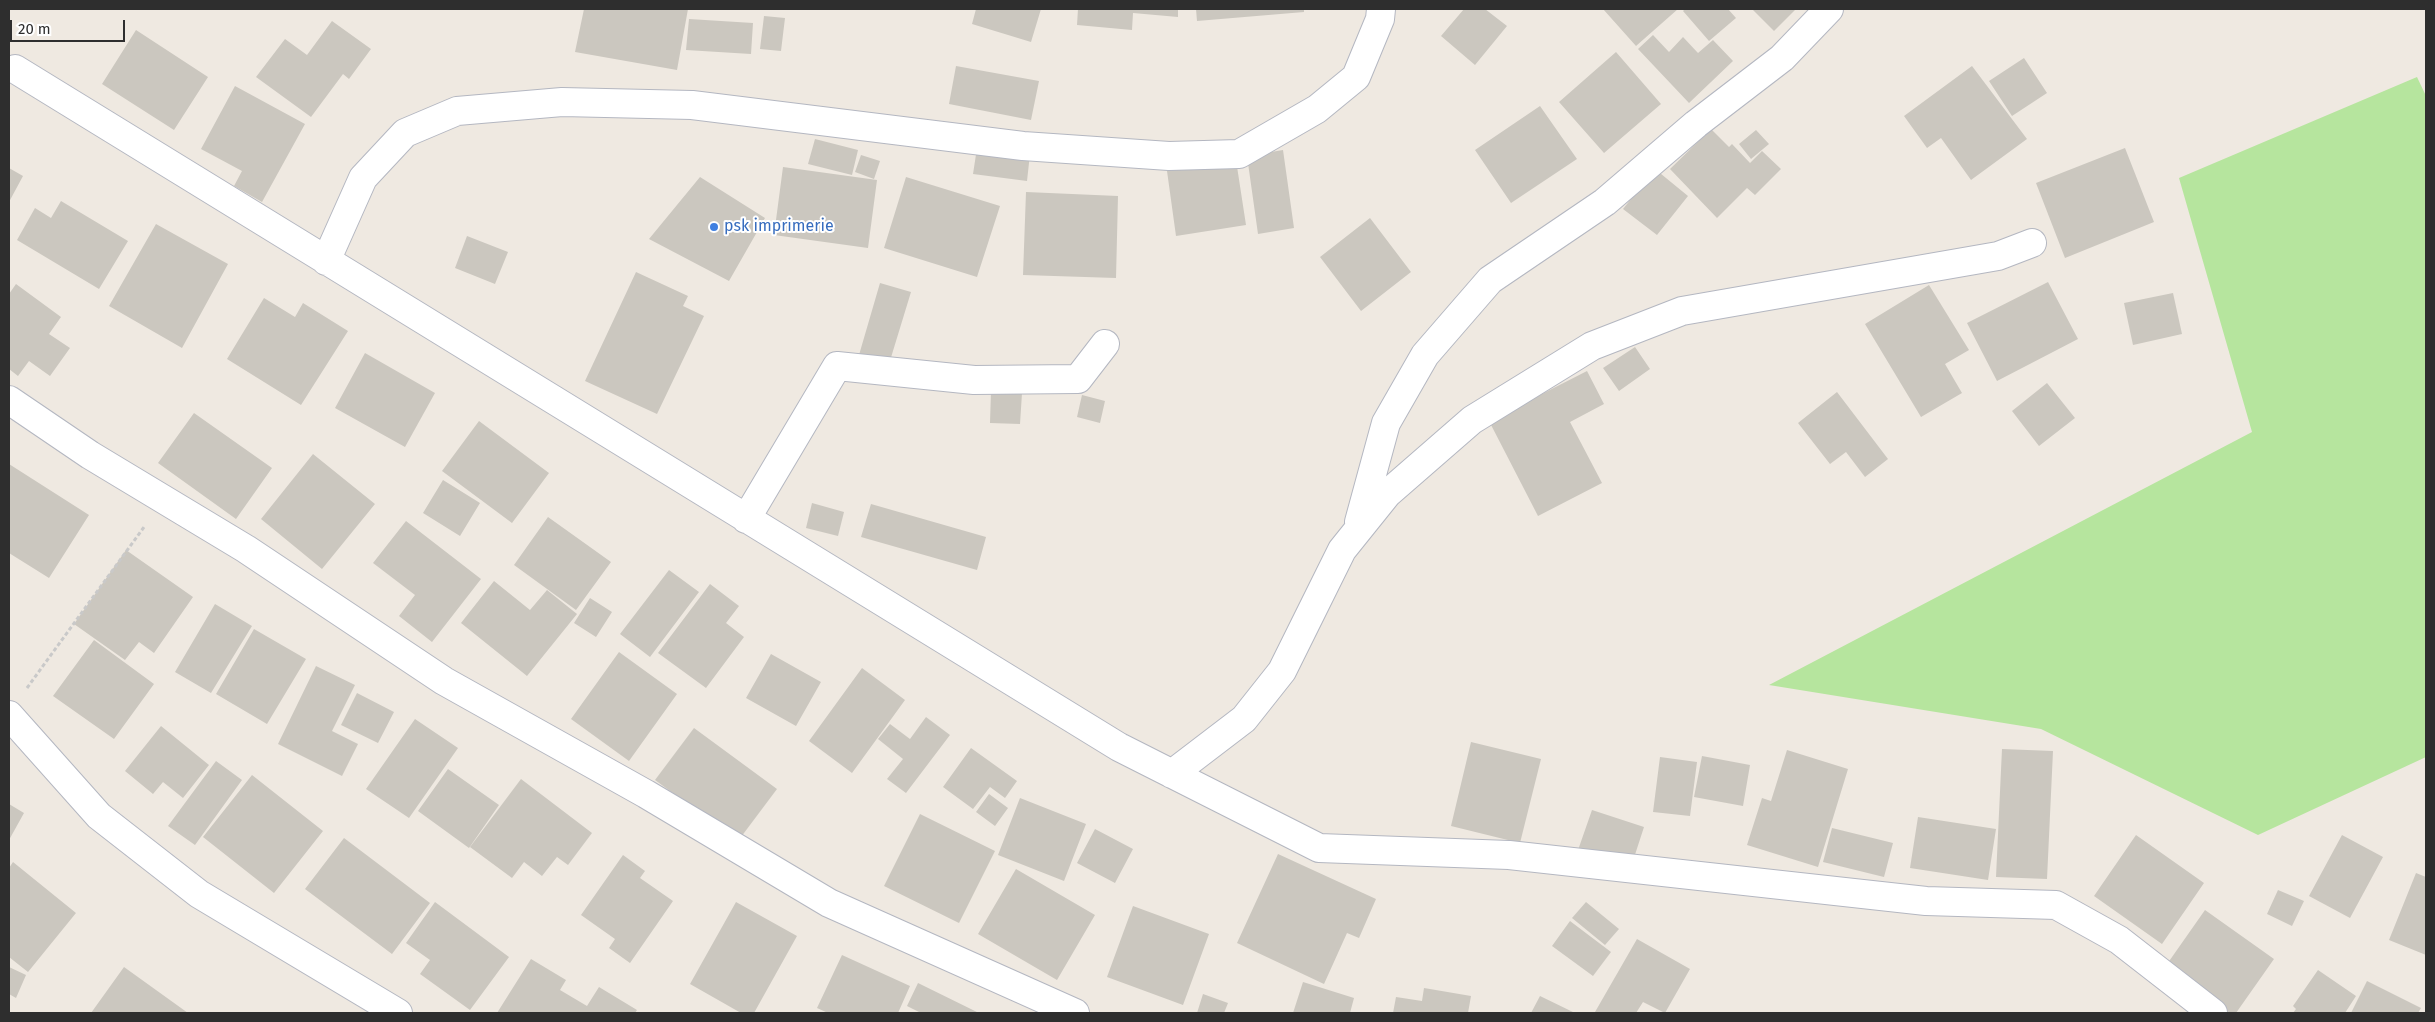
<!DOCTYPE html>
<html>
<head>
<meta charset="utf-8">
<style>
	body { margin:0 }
	#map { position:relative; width:2435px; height:1022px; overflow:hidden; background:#efe9e1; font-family:"Fira Sans",sans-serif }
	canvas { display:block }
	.frame { position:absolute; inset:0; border:10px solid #2e2e2e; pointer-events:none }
	.scale { position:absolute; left:10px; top:20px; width:115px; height:22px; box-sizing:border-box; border:2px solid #2e2e2e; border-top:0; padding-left:6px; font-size:15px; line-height:18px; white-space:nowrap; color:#2e2e2e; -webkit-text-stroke:4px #fff; paint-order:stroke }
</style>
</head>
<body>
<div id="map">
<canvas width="2435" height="1022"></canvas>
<div class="frame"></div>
<div class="scale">20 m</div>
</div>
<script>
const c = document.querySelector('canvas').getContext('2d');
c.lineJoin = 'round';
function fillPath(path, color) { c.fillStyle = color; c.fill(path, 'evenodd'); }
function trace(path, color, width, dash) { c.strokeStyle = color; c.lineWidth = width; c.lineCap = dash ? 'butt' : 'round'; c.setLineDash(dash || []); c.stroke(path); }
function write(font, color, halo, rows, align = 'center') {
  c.font = font + ' "Fira Sans",sans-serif'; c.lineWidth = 4; c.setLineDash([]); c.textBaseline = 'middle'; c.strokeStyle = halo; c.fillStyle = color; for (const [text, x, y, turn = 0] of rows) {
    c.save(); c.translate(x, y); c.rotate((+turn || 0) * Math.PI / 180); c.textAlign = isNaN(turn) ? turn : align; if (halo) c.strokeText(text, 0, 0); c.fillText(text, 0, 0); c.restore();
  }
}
fillPath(new Path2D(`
	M 2417,77 L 2426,96 L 2426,757 L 2258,835 L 2041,729 L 1769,685 L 2252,432 L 2179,178 Z`), '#b6e59e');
fillPath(new Path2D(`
	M 584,9 L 688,9 L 677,70 L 575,52 Z
	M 976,9 L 1041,9 L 1031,42 L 972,24 Z
	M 1078,9 L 1178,9 L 1178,17 L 1133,13 L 1132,30 L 1077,25 Z
	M 1196,9 L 1304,9 L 1304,12 L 1197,21 Z
	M 1464,9 L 1485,9 L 1507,26 L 1475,65 L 1441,36 Z
	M 1603,9 L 1678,9 L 1636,46 Z
	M 1685,9 L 1728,9 L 1736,18 L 1709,41 L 1683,11 Z
	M 1752,9 L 1796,9 L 1774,31 Z
	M 764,16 L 785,18 L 781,51 L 760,49 Z
	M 689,19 L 753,23 L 751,54 L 686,50 Z
	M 332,21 L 371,49 L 349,79 L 343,74 L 311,117 L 256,77 L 285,39 L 307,55 Z
	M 136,30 L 208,77 L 174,130 L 102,84 Z
	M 1653,35 L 1669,52 L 1683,37 L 1698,53 L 1713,40 L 1733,61 L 1689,103 L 1638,49 Z
	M 1616,52 L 1661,104 L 1604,153 L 1559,102 Z
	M 2024,58 L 2047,93 L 2012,116 L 1989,81 Z
	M 956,66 L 1039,81 L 1031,120 L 949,104 Z
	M 1972,66 L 2027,139 L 1971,180 L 1941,138 L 1927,148 L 1904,116 Z
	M 235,86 L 305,124 L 262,202 L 234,186 L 242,171 L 201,149 Z
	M 1540,106 L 1577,159 L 1511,203 L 1475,150 Z
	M 1711,129 L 1729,147 L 1732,144 L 1750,163 L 1762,151 L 1781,169 L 1755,195 L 1747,188 L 1717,218 L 1670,169 Z
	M 1756,130 L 1769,144 L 1751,159 L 1739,144 Z
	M 815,139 L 858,150 L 852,175 L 808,164 Z
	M 977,148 L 1030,154 L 1027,181 L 973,174 Z
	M 2125,148 L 2154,222 L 2065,258 L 2036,183 Z
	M 1283,150 L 1294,228 L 1258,234 L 1247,156 Z
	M 861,155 L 880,161 L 874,179 L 855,172 Z
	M 1236,160 L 1246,225 L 1176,236 L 1167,171 Z
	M 783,167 L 877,180 L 868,248 L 774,235 Z
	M 9,168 L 23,176 L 9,202 Z
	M 1655,169 L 1688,196 L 1657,235 L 1623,209 Z
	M 700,177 L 765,218 L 729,281 L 649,239 Z
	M 906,177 L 1000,206 L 977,277 L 884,248 Z
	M 1026,192 L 1118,196 L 1116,278 L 1023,275 Z
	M 61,201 L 128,241 L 99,289 L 17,240 L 35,208 L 51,218 Z
	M 1370,218 L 1411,272 L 1361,311 L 1320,257 Z
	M 156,224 L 228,264 L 182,348 L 109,306 Z
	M 467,236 L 508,252 L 495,284 L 455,268 Z
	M 636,272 L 688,296 L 683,306 L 704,316 L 657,414 L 585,381 Z
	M 2048,282 L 2078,339 L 1997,381 L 1967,323 Z
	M 880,283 L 911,292 L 889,364 L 859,355 Z
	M 16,284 L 61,317 L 49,334 L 70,348 L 50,376 L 29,361 L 18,376 L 9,369 L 9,294 Z
	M 1929,285 L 1969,350 L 1945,364 L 1962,393 L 1921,417 L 1865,324 Z
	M 2173,293 L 2182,334 L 2133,345 L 2124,303 Z
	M 264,298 L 295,317 L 303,303 L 348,331 L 301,405 L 227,359 Z
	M 1635,347 L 1650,369 L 1619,391 L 1603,368 Z
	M 365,353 L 435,393 L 405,447 L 335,408 Z
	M 1587,371 L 1604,404 L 1570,422 L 1602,483 L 1538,516 L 1489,421 Z
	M 2047,383 L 2075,418 L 2039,446 L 2012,411 Z
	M 991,391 L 1022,393 L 1020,424 L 990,423 Z
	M 1837,392 L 1888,459 L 1865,477 L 1846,452 L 1830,464 L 1798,423 Z
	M 1082,395 L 1105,401 L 1100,423 L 1077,417 Z
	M 194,413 L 272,468 L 236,519 L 158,463 Z
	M 479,421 L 549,473 L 512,523 L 442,471 Z
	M 313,454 L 375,504 L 322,569 L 261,519 Z
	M 9,464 L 89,515 L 49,578 L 9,553 Z
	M 443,480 L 480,503 L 460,536 L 423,513 Z
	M 812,503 L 844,512 L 838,536 L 806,528 Z
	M 871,504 L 986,537 L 977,570 L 861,537 Z
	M 548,517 L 611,562 L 576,610 L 514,565 Z
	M 406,521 L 481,579 L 432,642 L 399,616 L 415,595 L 373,563 Z
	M 126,550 L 193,597 L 154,653 L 139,642 L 125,660 L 74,624 Z
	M 669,570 L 699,592 L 650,657 L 620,634 Z
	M 494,581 L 530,610 L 547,590 L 577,614 L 527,676 L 461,623 Z
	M 710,584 L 739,606 L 726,623 L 744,637 L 706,688 L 658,653 Z
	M 590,598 L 612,612 L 596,637 L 574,623 Z
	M 215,604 L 252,626 L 211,693 L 175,672 Z
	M 254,629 L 306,659 L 267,724 L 216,694 Z
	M 94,640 L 154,684 L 114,739 L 53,696 Z
	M 619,652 L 677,694 L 629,761 L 571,719 Z
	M 771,654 L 821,682 L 796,726 L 746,698 Z
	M 316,666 L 355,685 L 332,731 L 358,744 L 342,776 L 278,744 Z
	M 862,668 L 905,700 L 852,773 L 809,741 Z
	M 357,693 L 394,712 L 378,743 L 341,725 Z
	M 926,717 L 950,735 L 906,793 L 887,779 L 903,759 L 878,739 L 890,724 L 910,739 Z
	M 415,719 L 458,748 L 409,818 L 366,789 Z
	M 161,726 L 209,765 L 183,798 L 163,782 L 153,794 L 125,771 Z
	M 694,728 L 777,789 L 738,841 L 655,780 Z
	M 1471,742 L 1541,759 L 1520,843 L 1451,826 Z
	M 971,748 L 1017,781 L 1005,798 L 990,787 L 973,809 L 943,787 Z
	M 2002,749 L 2053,751 L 2047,879 L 1996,877 Z
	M 1787,750 L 1848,769 L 1818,867 L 1747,845 L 1762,798 L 1771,801 Z
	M 1702,756 L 1750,765 L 1743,806 L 1694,797 Z
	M 1660,757 L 1697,762 L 1690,816 L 1653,812 Z
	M 216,761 L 242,780 L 195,845 L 168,826 Z
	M 448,769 L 499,805 L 469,848 L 418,811 Z
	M 252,775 L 323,831 L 274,893 L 203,837 Z
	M 521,779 L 592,833 L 568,865 L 557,857 L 542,876 L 524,862 L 512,878 L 470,847 Z
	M 989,794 L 1008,808 L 995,826 L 976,812 Z
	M 1020,798 L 1086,824 L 1064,881 L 998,855 Z
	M 9,804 L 24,813 L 9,840 Z
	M 1592,810 L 1644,827 L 1630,870 L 1577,853 Z
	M 920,814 L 995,851 L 959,923 L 884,886 Z
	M 1918,817 L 1996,829 L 1988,880 L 1910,868 Z
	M 1832,828 L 1893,843 L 1884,877 L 1823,862 Z
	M 1095,829 L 1133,849 L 1115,883 L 1077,863 Z
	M 2136,835 L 2204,883 L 2162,944 L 2094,896 Z
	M 2342,835 L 2383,857 L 2350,918 L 2309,896 Z
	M 344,838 L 430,903 L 392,954 L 305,889 Z
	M 1278,854 L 1376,899 L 1359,938 L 1347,933 L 1324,984 L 1237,943 Z
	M 623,855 L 645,871 L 640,878 L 673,901 L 630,963 L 609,948 L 615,939 L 581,915 Z
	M 13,862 L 76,913 L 28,972 L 9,957 L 9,868 Z
	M 1016,869 L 1095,915 L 1057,980 L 978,934 Z
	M 2416,873 L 2426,877 L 2426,955 L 2389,940 Z
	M 2278,890 L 2304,901 L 2292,926 L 2267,914 Z
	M 435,902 L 509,957 L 470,1010 L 420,974 L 430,960 L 406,943 Z
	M 736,902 L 797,936 L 754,1013 L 741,1013 L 690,984 Z
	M 1586,902 L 1619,929 L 1605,945 L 1572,918 Z
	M 1133,906 L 1209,934 L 1183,1005 L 1107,977 Z
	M 2205,910 L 2274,959 L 2236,1013 L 2230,1013 L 2165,967 Z
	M 1570,921 L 1611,952 L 1593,976 L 1552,946 Z
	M 1637,939 L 1690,969 L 1665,1013 L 1643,1002 L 1636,1013 L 1597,1013 L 1595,1012 Z
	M 842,955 L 910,986 L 898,1013 L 828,1013 L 817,1008 Z
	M 531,959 L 566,980 L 560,990 L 587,1006 L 599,987 L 637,1010 L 635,1013 L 497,1013 Z
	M 9,967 L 26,975 L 16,998 L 9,994 Z
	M 124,967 L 188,1013 L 91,1013 Z
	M 2318,970 L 2356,996 L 2345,1013 L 2293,1013 L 2296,1009 L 2293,1006 Z
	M 2367,981 L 2421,1008 L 2418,1013 L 2351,1013 Z
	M 1303,982 L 1354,998 L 1350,1013 L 1293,1013 Z
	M 918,983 L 979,1013 L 921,1013 L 907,1006 Z
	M 1424,988 L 1471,996 L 1468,1013 L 1393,1013 L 1396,997 L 1422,1001 Z
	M 1203,994 L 1228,1003 L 1224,1013 L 1197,1013 Z
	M 1540,996 L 1575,1013 L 1531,1013 Z`), '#cbc7bf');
const street = new Path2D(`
	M 15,69 L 1119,747 L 1319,848 L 1509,855 L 1926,901 L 2056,905 L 2119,940 L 2213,1013
	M 326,261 L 363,178 L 405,133 L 457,111 L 562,102 L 692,105 L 1023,146 L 1169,156 L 1239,154 L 1317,109 L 1356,77 L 1380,19 L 1381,9
	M 9,400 L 90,455 L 246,549 L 444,681 L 646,794 L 829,903 L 1075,1013
	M 746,519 L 837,366 L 974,380 L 1078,379 L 1105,344
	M 1359,522 L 1386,423 L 1425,355 L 1490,280 L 1605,202 L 1696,124 L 1782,58 L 1829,9
	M 1172,774 L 1244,719 L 1282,671 L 1342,550 L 1387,494 L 1472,420 L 1592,346 L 1682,311 L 1998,256 L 2032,243`);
const secondary = new Path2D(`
	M 9,715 L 99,816 L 199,894 L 398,1013`);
trace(street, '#b4b7c1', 30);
trace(secondary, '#b4b7c1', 30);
trace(new Path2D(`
	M 27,688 L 144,527`), '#c9c9c9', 3, [4, 2.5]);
trace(street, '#fff', 28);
trace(secondary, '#fff', 28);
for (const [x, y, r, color] of [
	[714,227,5,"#3f7fe0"]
]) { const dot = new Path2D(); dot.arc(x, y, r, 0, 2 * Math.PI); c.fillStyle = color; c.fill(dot); trace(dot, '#fff', 2); }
write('16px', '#366cbe', '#fff', [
	["psk imprimerie",724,227]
], 'left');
</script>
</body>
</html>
